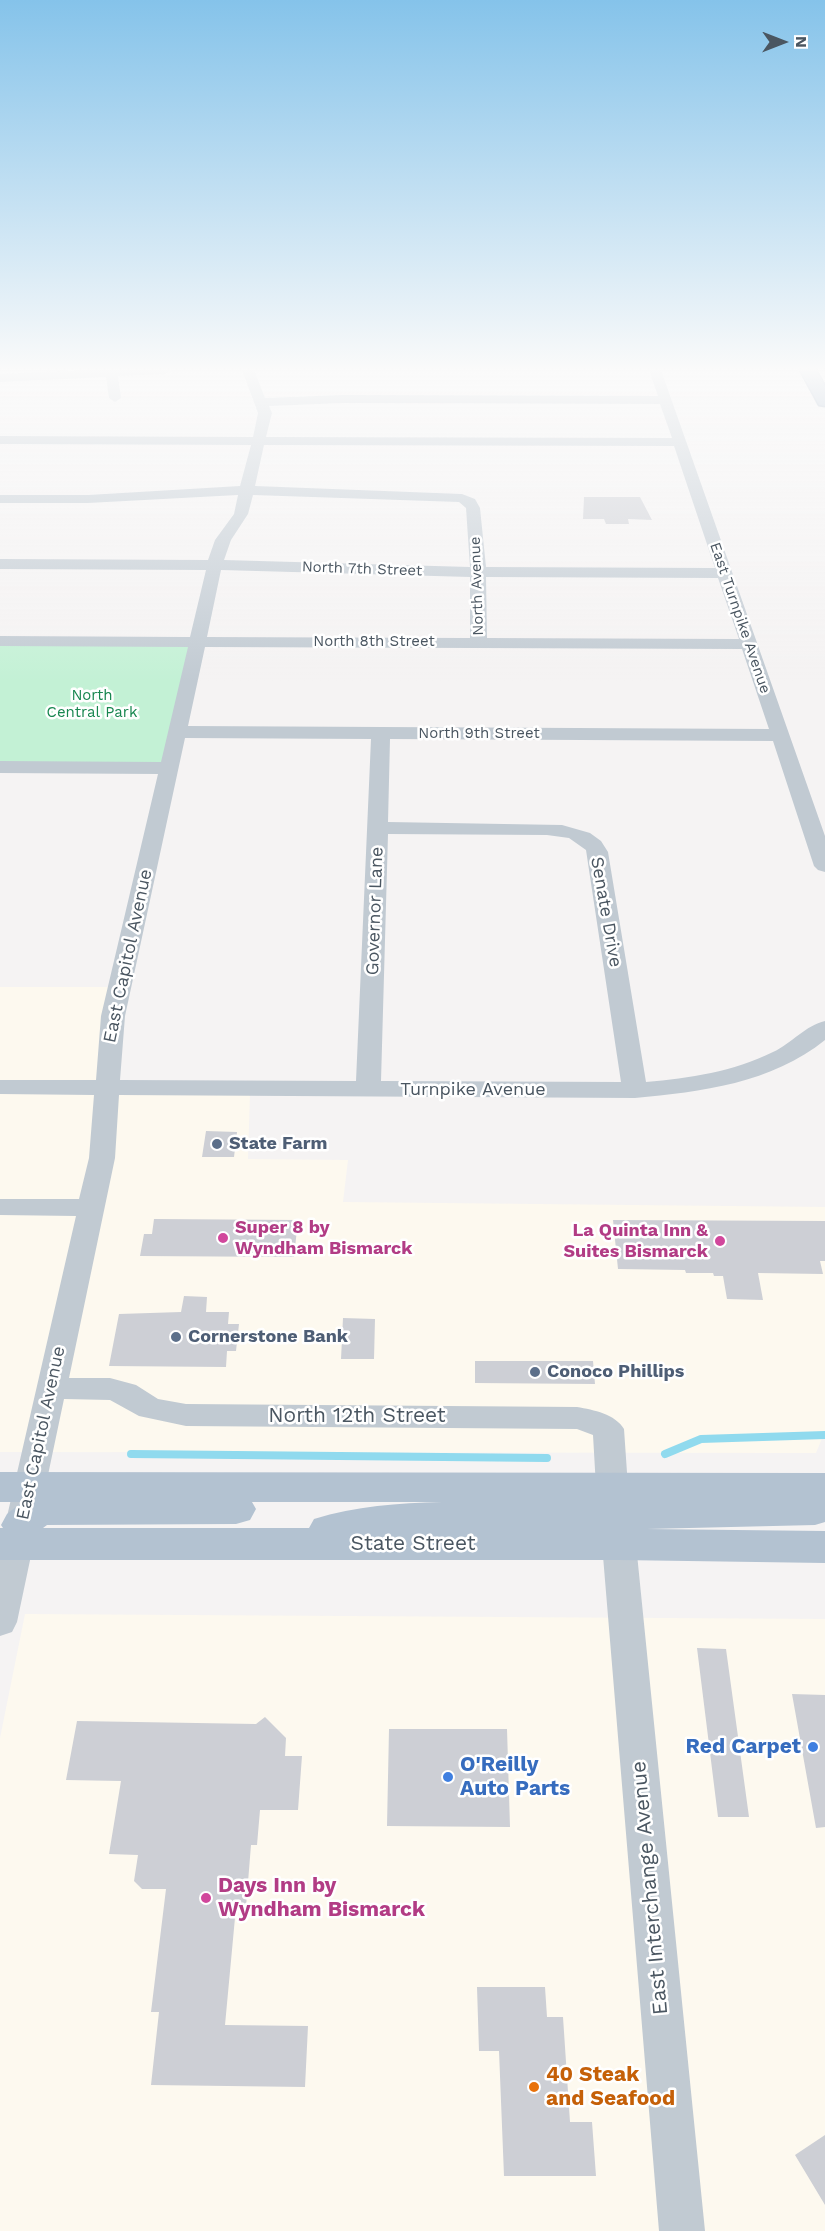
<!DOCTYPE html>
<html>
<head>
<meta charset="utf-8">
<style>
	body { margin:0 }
	#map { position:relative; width:825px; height:2231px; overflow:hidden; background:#f5f3f3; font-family:"Work Sans",sans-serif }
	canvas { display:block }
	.north { position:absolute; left:753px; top:12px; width:60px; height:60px; -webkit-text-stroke:4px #fff; paint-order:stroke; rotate:90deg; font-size:16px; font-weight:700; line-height:24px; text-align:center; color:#4a5661 }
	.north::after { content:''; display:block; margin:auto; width:21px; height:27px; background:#4a5661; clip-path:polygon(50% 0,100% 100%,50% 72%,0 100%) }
</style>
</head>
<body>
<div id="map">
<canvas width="825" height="2231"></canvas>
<div class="north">N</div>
</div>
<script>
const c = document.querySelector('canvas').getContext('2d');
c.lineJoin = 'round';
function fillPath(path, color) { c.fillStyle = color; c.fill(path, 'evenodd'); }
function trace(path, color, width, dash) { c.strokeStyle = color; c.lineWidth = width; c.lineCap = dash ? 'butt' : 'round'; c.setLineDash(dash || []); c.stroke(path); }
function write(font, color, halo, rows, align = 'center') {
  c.font = font + ' "Work Sans",sans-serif'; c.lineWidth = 5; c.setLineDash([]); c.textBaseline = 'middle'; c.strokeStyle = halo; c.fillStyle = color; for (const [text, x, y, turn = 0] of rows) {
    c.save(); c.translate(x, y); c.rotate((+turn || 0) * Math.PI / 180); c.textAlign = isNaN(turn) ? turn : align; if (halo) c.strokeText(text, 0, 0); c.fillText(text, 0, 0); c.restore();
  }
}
fillPath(new Path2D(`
	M 0,987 L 129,987 L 120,1030 L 120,1093 L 250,1094 L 248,1159 L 348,1160 L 343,1202 L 825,1207 L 825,1431 L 816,1453 L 0,1452 Z
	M 25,1614 L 825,1619 L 825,2231 L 0,2231 L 0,1738 Z`), '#fdf9ef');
fillPath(new Path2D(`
	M 0,641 L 197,641 L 169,768 L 0,767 Z`), '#c3f1d5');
trace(new Path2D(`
	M 131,1454 L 547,1458
	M 665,1454 L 701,1439 L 825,1435`), '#90daee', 8);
fillPath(new Path2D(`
	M 584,497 L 640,497 L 652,520 L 628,519 L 629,524 L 606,524 L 604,519 L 583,519 Z
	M 206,1131 L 237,1132 L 234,1157 L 202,1157 Z
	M 154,1219 L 298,1220 L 294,1257 L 140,1256 L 144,1234 L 152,1234 Z
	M 613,1220 L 825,1221 L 825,1261 L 820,1261 L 823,1274 L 758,1273 L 763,1300 L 727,1299 L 723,1276 L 714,1276 L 713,1273 L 686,1273 L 685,1270 L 618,1269 Z
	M 184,1296 L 207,1297 L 206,1312 L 229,1312 L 228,1324 L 239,1324 L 236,1351 L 227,1351 L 226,1367 L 109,1366 L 119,1314 L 181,1312 Z
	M 343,1318 L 375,1319 L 374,1359 L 341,1359 Z
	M 475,1361 L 593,1361 L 595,1384 L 475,1383 Z
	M 697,1648 L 726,1649 L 749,1817 L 718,1817 Z
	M 792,1694 L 825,1695 L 825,1827 L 816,1828 Z
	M 265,1717 L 286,1738 L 285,1756 L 302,1756 L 298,1810 L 260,1810 L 257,1845 L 251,1845 L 246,1907 L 236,1907 L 225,2025 L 308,2026 L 305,2087 L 151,2085 L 159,2012 L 151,2012 L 166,1889 L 142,1889 L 134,1881 L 138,1855 L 109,1854 L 121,1781 L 66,1780 L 77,1721 L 256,1724 Z
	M 389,1729 L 507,1729 L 510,1827 L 387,1826 Z
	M 477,1987 L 545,1987 L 547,2017 L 563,2017 L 570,2122 L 592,2122 L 596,2176 L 504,2176 L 499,2051 L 479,2051 Z
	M 825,2135 L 825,2205 L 795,2155 Z`), '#cdcfd5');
const highway = new Path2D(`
	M 800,370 L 816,370 L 825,386 L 825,406 L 819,405 Z`);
trace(highway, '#7690ad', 3);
fillPath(new Path2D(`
	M 82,370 L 171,370 L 165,374 L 118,376 L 121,398 L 115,402 L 109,398 L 106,377 L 0,382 L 0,374 Z
	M 242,370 L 254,370 L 265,398 L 343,395 L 658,396 L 649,370 L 661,370 L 825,836 L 825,872 L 818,870 L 814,866 L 773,741 L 390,739 L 388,822 L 562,825 L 590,833 L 601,841 L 608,852 L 646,1082 C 690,1078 733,1072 773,1052 C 791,1044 806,1025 825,1021 L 825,1040 C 772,1083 701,1092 635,1098 L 119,1095 L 115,1158 L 69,1378 L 110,1378 L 136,1385 L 158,1399 L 186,1404 L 577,1407 C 594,1410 615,1414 624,1429 L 628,1487 L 623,1495 L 612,1499 L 601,1495 L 596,1487 L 593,1435 L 577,1429 L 186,1426 L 139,1416 L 110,1400 L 64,1399 L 17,1622 L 12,1632 L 0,1636 L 0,1547 L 76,1216 L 0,1215 L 0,1199 L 79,1199 L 89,1158 L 94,1095 L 0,1094 L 0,1080 L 96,1080 L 101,1016 L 158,774 L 0,773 L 0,761 L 161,762 L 188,647 L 0,646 L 0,636 L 190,637 L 206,570 L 0,569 L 0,559 L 208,560 L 215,540 L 234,514 L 238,495 L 88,503 L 0,503 L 0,495 L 88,495 L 240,486 L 251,445 L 0,444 L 0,436 L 253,437 L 258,413 ZM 343,403 L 660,404 L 672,438 L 266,437 L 272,413 L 269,406 ZM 264,445 L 674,446 L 715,568 L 486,567 L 480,508 L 475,499 L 462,494 L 255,486 ZM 253,495 L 459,502 L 466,508 L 470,567 L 224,560 L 231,540 L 248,514 ZM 221,570 L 470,577 L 470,638 L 207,637 ZM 486,577 L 718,578 L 739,639 L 487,638 ZM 205,647 L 742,649 L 769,729 L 188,726 ZM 185,738 L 371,739 L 356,1081 L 120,1080 L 125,1016 ZM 388,834 L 547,835 L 569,838 L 586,850 L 621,1082 L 381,1081 Z
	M 619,1531 L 631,1535 L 636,1544 L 705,2231 L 659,2231 L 602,1544 L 607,1535 Z`), '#c1cad2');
fillPath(new Path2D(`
	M 0,1472 L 825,1473 L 825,1522 L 815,1525 L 647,1529 L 825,1531 L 825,1563 L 619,1560 L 0,1560 L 0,1528 L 3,1528 L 1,1525 L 7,1514 L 22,1502 L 0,1502 ZM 252,1502 L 442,1502 C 398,1503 356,1506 314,1519 L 309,1528 L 43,1528 L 47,1525 L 236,1524 L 250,1520 L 256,1509 Z`), '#b3c2d1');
fillPath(highway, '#8ba5c1');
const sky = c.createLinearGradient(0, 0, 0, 683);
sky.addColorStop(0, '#85c3ea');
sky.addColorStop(0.54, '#fafafa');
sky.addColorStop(1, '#fafafa00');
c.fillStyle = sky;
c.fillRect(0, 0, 825, 683);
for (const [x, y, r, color] of [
	[217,1144,6,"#5c6f8a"],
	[223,1238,6,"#d1479c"],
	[720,1241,6,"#d1479c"],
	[176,1337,6,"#5c6f8a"],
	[535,1372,6,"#5c6f8a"],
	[813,1747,6,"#3f7fe0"],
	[448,1777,6,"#3f7fe0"],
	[206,1898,6,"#d1479c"],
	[534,2087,6,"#e8710a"]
]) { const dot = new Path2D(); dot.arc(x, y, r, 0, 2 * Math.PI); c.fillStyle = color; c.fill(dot); trace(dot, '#fff', 2); }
write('15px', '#4a5661', '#fff', [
	["North 7th Street",362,569,2],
	["North Avenue",477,586,-92],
	["East Turnpike Avenue",740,618,71],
	["North 8th Street",374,642],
	["North 9th Street",479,734]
]);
write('15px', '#17864f', '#fff', [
	["North",92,696],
	["Central Park",92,713]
]);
write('18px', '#4a5661', '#fff', [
	["Governor Lane",375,911,-88],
	["Senate Drive",606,912,80],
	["East Capitol Avenue",128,956,-78],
	["Turnpike Avenue",473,1090],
	["East Capitol Avenue",41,1433,-78]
]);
write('bold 18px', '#4e5e75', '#fff', [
	["State Farm",229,1144],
	["Cornerstone Bank",188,1337],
	["Conoco Phillips",547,1372]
], 'left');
write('bold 18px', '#b23c85', '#fff', [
	["Super 8 by",235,1228],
	["Wyndham Bismarck",235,1249],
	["La Quinta Inn &",708,1231,"right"],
	["Suites Bismarck",708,1252,"right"]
], 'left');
write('21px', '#4a5661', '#fff', [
	["North 12th Street",357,1416],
	["State Street",413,1544],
	["East Interchange Avenue",650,1888,-95]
]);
write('bold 21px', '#366cbe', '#fff', [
	["Red Carpet",801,1747],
	["O'Reilly",460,1765,"left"],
	["Auto Parts",460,1789,"left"]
], 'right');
write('bold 21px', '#b23c85', '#fff', [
	["Days Inn by",218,1886],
	["Wyndham Bismarck",218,1910]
], 'left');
write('bold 21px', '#c56008', '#fff', [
	["40 Steak",546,2075],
	["and Seafood",546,2099]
], 'left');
</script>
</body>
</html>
